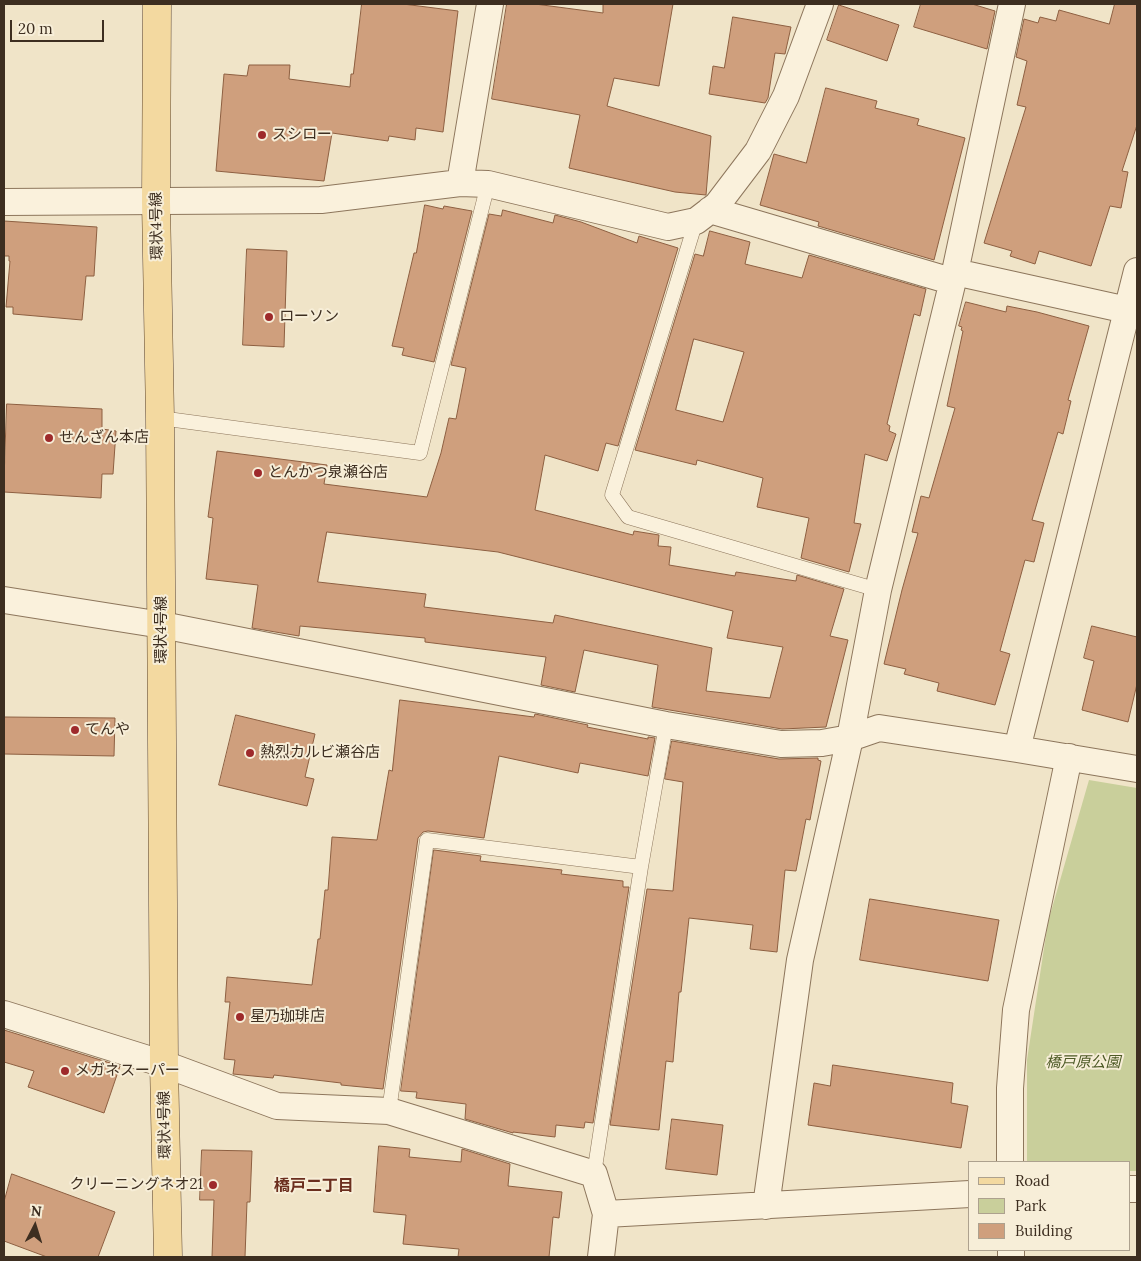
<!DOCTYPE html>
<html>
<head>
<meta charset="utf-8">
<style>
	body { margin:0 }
	#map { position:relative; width:1141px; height:1261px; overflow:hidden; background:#f0e4c8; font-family:Lora,serif }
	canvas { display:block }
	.frame { position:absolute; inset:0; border:5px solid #3d2e20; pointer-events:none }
	.legend { position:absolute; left:968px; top:1161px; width:162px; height:90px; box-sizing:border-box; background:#f7eed8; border:1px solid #ada18e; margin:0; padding:6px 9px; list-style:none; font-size:15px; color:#3d2e20 }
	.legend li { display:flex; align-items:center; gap:10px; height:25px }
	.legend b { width:25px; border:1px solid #ada18e }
	.north { position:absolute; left:10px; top:1201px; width:50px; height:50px; -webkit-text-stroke:4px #f7eed8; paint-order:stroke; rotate:5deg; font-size:14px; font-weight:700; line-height:20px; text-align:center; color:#3d2e20 }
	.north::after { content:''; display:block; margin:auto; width:18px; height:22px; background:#3d2e20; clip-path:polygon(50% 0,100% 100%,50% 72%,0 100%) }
	.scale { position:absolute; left:10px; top:20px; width:94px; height:22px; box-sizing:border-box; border:2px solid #3d2e20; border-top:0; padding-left:6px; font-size:15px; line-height:18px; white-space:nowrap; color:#3d2e20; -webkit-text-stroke:4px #f7eed8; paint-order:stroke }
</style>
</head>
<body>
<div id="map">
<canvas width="1141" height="1261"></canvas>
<div class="frame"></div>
<ul class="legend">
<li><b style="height:6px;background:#f3d9a0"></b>Road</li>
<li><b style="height:14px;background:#c9cf9b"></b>Park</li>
<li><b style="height:14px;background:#cf9f7d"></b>Building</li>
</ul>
<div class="north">N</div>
<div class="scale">20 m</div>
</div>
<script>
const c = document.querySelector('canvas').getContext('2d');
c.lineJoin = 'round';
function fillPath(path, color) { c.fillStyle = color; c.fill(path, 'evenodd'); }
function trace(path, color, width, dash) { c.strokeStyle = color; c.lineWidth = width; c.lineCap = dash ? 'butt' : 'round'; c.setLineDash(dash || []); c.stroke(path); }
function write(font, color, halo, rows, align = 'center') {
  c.font = font + ' Lora,"Noto Sans JP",serif'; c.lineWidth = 4; c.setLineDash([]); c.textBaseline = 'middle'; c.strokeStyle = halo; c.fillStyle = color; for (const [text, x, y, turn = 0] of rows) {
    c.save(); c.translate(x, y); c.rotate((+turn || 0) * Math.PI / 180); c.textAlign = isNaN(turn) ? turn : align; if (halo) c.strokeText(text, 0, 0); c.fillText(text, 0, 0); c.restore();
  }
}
fillPath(new Path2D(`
	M 1089,780 L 1137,788 L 1137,1171 L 1130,1171 L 1130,1162 L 1027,1162 L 1027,1060 L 1048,922 Z`), '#c9cf9b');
const building = new Path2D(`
	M 362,4 L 403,4 L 458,11 L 443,132 L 416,128 L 415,140 L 389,136 L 388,141 L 332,133 L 324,181 L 216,171 L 224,74 L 247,76 L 249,65 L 290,65 L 289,79 L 350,87 L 351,74 L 353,74 Z
	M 507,4 L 535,4 L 603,13 L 603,4 L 673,4 L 659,86 L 614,78 L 607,106 L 711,136 L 706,195 L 675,192 L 569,168 L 580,115 L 492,99 Z
	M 921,4 L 972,4 L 995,11 L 987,49 L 914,27 Z
	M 1115,4 L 1137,4 L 1137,125 L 1122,171 L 1128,172 L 1121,208 L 1110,206 L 1091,266 L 1039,251 L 1035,264 L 1010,256 L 1012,251 L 984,243 L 1026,107 L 1017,105 L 1027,61 L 1016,57 L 1024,19 L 1038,23 L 1040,17 L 1056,21 L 1059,10 L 1109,24 Z
	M 839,5 L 899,25 L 887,61 L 827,40 Z
	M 733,17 L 791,27 L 785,54 L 775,53 L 768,98 L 765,103 L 709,94 L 713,66 L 724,68 Z
	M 826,88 L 877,101 L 875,108 L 919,119 L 917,125 L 965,138 L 934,260 L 818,226 L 819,222 L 760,205 L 774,154 L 806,163 Z
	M 425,205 L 443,209 L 444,206 L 472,211 L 434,362 L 402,355 L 404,348 L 392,346 L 414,253 L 416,253 Z
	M 503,210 L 553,223 L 555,215 L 581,222 L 637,243 L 639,236 L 678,248 L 618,446 L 606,443 L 598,471 L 545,455 L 535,510 L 633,535 L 634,531 L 659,535 L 658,546 L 671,547 L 669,565 L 735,576 L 736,572 L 796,581 L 797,575 L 844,589 L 830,636 L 848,640 L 826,727 L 782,729 L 652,707 L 658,665 L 584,650 L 575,692 L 541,685 L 546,657 L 425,642 L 425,638 L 300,626 L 299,636 L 252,628 L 258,585 L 206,579 L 213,518 L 208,517 L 217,451 L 327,465 L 324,484 L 427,497 L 441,453 L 449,418 L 456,419 L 466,368 L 451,365 L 489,214 L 501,216 ZM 327,532 L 498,552 L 733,611 L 727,638 L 783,647 L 770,698 L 706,691 L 712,648 L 555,615 L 553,623 L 424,607 L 426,594 L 318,582 Z
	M 4,221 L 97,227 L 94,276 L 86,276 L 82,320 L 13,314 L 13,307 L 6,307 L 10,261 L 9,261 L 9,256 L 4,256 Z
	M 710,231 L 750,242 L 745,264 L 802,278 L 809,255 L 926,289 L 920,316 L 914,314 L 887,424 L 890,426 L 889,431 L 896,434 L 887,461 L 865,454 L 854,523 L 861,524 L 849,572 L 801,558 L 809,518 L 757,507 L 763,478 L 697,460 L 696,465 L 635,450 L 695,254 L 703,256 ZM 694,339 L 744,352 L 723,422 L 676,410 Z
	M 247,249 L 287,251 L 284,347 L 243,345 Z
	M 966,302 L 1006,312 L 1007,306 L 1037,312 L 1089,326 L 1068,400 L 1071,401 L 1063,434 L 1058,432 L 1032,520 L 1044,523 L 1034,562 L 1025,560 L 1000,651 L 1010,654 L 995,705 L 937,691 L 939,683 L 904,674 L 906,669 L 884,664 L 902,590 L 918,533 L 912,532 L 921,496 L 929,498 L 955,408 L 947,406 L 963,331 L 961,330 L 962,327 L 959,326 Z
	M 7,404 L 102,409 L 102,429 L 116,431 L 113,474 L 102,474 L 101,498 L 4,492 Z
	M 1092,626 L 1137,637 L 1137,684 L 1128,722 L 1082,710 L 1094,661 L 1084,658 Z
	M 400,700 L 534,717 L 535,714 L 588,725 L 587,727 L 648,739 L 648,737 L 655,738 L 648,776 L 580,763 L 578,773 L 499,756 L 484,838 L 428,831 L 423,832 L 418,838 L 383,1089 L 341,1085 L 341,1083 L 274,1075 L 273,1078 L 233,1074 L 235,1060 L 224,1059 L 230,1002 L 225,1002 L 227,977 L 312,985 L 318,939 L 320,939 L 325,890 L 328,890 L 332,837 L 377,840 L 389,770 L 392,771 Z
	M 236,715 L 315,734 L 305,777 L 314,779 L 307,806 L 219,785 Z
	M 4,717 L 115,718 L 114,756 L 4,754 Z
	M 672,741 L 779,759 L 818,758 L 818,760 L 821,761 L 810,820 L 806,819 L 796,871 L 785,870 L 777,952 L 750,949 L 753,925 L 689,918 L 681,992 L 679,992 L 673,1062 L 666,1061 L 659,1130 L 610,1125 L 647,889 L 673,891 L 683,782 L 665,779 Z
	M 434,850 L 481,856 L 480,861 L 562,870 L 561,874 L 623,881 L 623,887 L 629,887 L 593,1123 L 585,1122 L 584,1128 L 556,1125 L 555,1137 L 513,1132 L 513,1133 L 465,1119 L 466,1104 L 416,1098 L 417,1092 L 401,1091 Z
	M 870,899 L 999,920 L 988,981 L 860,960 Z
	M 4,1030 L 120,1066 L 104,1113 L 28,1087 L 34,1071 L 4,1062 Z
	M 833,1065 L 953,1083 L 951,1103 L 968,1106 L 961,1148 L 808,1125 L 814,1083 L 830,1086 Z
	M 672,1119 L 723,1125 L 717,1175 L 666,1169 Z
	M 379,1146 L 410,1149 L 409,1157 L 461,1162 L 462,1149 L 510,1164 L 508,1186 L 562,1192 L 559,1218 L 553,1217 L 549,1257 L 458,1257 L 459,1249 L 403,1244 L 406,1215 L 374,1212 Z
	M 202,1150 L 252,1151 L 250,1202 L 247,1202 L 245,1257 L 212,1257 L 214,1200 L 200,1200 Z
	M 12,1174 L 115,1212 L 98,1257 L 47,1257 L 4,1241 L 4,1202 Z`);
fillPath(building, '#cf9f7d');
trace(building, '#8d5f41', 1);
const lane = new Path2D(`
	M 696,221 L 612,495 L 628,517 L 878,590
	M 160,418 L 420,453 L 488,184
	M 389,1111 L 427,840 L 641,867
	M 594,1174 L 641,867 L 666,725`);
const street = new Path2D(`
	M 460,183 L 490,4
	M 4,202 L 321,200 L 460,183 L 488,184 L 668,227 L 696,221 L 717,205 L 758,151 L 786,96 L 820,4
	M 710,210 L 951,281
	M 955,272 L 1127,310
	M 4,600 L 162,625 L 666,725 L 781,744 L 822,743 L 850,738 L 879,728 L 1017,749 L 1137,769
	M 1017,749 L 1137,271
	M 4,1014 L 164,1064 L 277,1106 L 389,1111 L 594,1174 L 606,1214 L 970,1194
	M 1010,1162 L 1010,1088 L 1016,1010 L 1069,757
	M 1130,1189 L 1137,1189
	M 766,1206 L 800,960 L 850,738 L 878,590 L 955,272 L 1012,4
	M 1011,1250 L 1011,1257
	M 601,1257 L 606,1214`);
const primary = new Path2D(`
	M 157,4 L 156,202 L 160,418 L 164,1064 L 168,1257`);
trace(lane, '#8d765c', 15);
trace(street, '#8d765c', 28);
trace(primary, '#5b4430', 29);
trace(lane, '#faf1dc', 14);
trace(street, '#faf1dc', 26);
trace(primary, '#f3d9a0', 28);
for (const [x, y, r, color] of [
	[262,135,5,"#9e2a2b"],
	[269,317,5,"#9e2a2b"],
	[49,438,5,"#9e2a2b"],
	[258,473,5,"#9e2a2b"],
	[75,730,5,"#9e2a2b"],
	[250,753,5,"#9e2a2b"],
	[240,1017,5,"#9e2a2b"],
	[65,1071,5,"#9e2a2b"],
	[213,1185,5,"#9e2a2b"]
]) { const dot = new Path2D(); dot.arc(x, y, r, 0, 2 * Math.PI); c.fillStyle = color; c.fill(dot); trace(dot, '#f7eed8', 2); }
write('15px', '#3d2e20', '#f7eed8', [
	["スシロー",272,135],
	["ローソン",279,317],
	["せんざん本店",59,438],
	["とんかつ泉瀬谷店",268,473],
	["てんや",85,730],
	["熱烈カルビ瀬谷店",260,753],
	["星乃珈琲店",250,1017],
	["メガネスーパー",75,1071],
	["クリーニングネオ21",203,1185,"right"]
], 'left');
write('15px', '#3d2e20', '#f7eed8', [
	["環状4号線",157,226,-91],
	["環状4号線",162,630,-90],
	["環状4号線",165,1125,-91]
]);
write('italic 15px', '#4d5a26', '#f7eed8', [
	["橋戸原公園",1083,1063]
]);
write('bold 16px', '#6b2e1e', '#f7eed8', [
	["橋戸二丁目",314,1186]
]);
</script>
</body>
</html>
